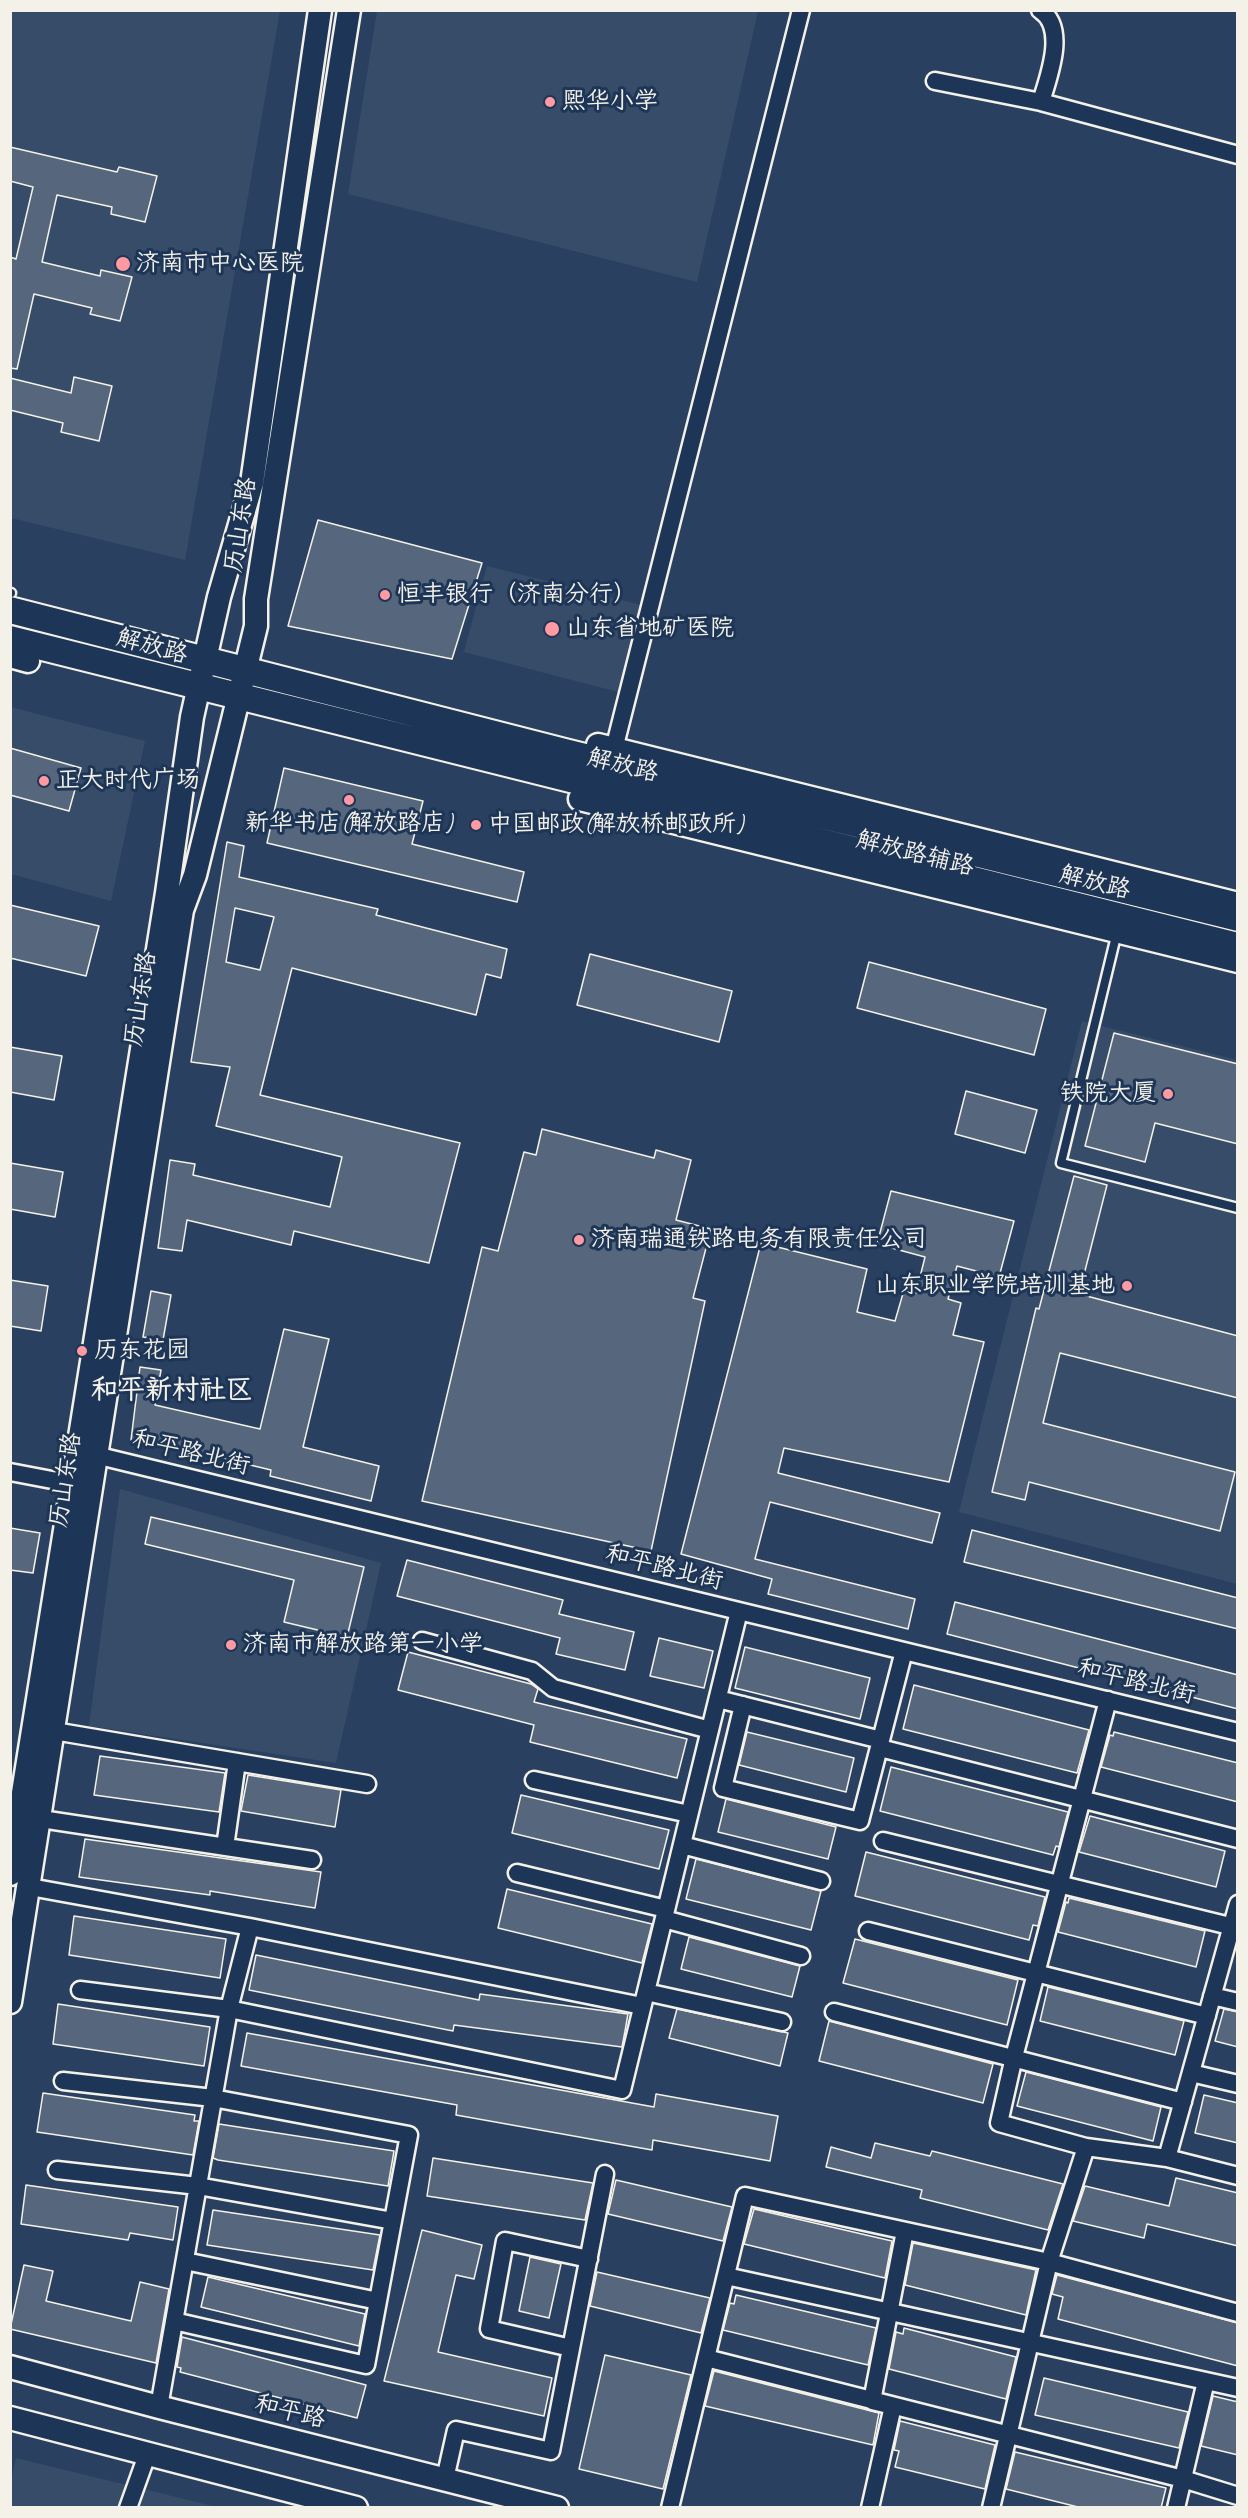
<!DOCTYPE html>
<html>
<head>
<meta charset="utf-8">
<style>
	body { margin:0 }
	#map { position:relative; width:1248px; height:2518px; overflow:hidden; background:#2a4060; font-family:Caveat,sans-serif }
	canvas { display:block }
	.frame { position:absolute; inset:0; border:12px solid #f4f1e8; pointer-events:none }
</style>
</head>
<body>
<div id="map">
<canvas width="1248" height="2518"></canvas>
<div class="frame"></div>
</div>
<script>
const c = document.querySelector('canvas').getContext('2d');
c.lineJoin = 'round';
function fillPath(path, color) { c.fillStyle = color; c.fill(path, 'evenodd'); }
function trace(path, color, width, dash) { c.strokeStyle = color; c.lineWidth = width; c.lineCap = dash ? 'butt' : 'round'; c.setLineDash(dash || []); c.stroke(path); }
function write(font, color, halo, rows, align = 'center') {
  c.font = font + ' Caveat,"LXGW WenKai TC",sans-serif'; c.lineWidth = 6; c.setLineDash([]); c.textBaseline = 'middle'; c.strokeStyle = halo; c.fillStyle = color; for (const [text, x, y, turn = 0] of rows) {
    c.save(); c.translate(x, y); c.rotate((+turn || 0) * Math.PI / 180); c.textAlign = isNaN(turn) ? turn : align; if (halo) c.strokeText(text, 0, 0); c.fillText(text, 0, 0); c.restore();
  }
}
fillPath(new Path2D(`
	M 11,11 L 280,11 L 185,560 L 11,518 Z
	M 377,11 L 758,11 L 697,282 L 348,194 Z
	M 487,566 L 641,605 L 618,692 L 464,652 Z
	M 10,707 L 145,741 L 111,901 L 11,874 Z
	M 1082,1021 L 1237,1060 L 1237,1584 L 959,1512 Z
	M 120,1489 L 381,1563 L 336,1763 L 89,1726 Z
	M 16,2458 L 217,2507 L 11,2508 L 11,2482 Z`), '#374c69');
const building = new Path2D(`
	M 10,147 L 117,172 L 119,167 L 157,176 L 145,222 L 111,214 L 112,207 L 57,195 L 42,262 L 100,276 L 101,270 L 132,277 L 120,321 L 90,314 L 92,308 L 34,294 L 17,369 L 10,368 L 10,257 L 16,259 L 33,187 L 10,181 Z
	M 74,377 L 112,386 L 99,441 L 61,432 L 63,423 L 10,410 L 10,378 L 71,393 Z
	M 318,520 L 482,563 L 452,659 L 288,626 Z
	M 10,748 L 81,768 L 69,811 L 10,795 Z
	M 284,768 L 423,801 L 412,844 L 524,872 L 517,902 L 267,843 Z
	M 227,842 L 244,846 L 239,877 L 378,909 L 376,915 L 507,949 L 501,978 L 486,974 L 476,1015 L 292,968 L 260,1095 L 460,1143 L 429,1263 L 294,1231 L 291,1245 L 187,1220 L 182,1251 L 158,1248 L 170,1160 L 195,1164 L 193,1175 L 330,1207 L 342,1157 L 216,1126 L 230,1067 L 191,1062 ZM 235,908 L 274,917 L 260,970 L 226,962 Z
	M 10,905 L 99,926 L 86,976 L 10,958 Z
	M 590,954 L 732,991 L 719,1042 L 577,1005 Z
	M 869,962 L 1046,1009 L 1034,1055 L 857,1008 Z
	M 1114,1033 L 1238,1064 L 1238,1144 L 1155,1123 L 1145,1162 L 1085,1146 Z
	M 10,1047 L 62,1056 L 54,1100 L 10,1092 Z
	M 966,1091 L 1037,1110 L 1025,1153 L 955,1134 Z
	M 542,1129 L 654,1158 L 656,1150 L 691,1160 L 676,1220 L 711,1229 L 693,1298 L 705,1301 L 651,1551 L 422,1501 L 482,1247 L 498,1251 L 524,1152 L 536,1155 Z
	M 10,1163 L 63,1172 L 55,1217 L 10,1209 Z
	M 1074,1176 L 1107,1185 L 1079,1294 L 1238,1336 L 1238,1398 L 1060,1353 L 1043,1423 L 1235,1472 L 1220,1531 L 1029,1482 L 1025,1500 L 992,1492 L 1036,1308 L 1039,1309 Z
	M 891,1191 L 1014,1221 L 999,1277 L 957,1266 L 948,1299 L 961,1303 L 953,1335 L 984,1342 L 949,1482 L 784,1448 L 778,1473 L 940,1513 L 932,1543 L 770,1502 L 755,1559 L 915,1599 L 908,1629 L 768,1594 L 772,1579 L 681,1554 L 761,1243 L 867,1269 L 857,1312 L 895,1321 L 904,1290 L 916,1293 L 925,1257 L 877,1244 Z
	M 10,1280 L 48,1286 L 41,1331 L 10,1326 Z
	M 151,1291 L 171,1295 L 163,1340 L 143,1337 Z
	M 284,1329 L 329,1339 L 303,1447 L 379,1466 L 371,1501 L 270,1476 L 271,1470 L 150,1441 L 131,1440 L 140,1367 L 161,1370 L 155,1405 L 260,1429 Z
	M 151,1517 L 364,1567 L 347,1637 L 284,1622 L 294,1580 L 145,1544 Z
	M 10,1528 L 40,1533 L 33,1573 L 10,1570 Z
	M 972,1530 L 1238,1598 L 1238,1629 L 964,1562 Z
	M 407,1560 L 563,1600 L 559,1614 L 634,1632 L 625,1670 L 556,1654 L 560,1638 L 397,1596 Z
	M 955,1602 L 1238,1675 L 1238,1709 L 947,1634 Z
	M 659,1638 L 713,1651 L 704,1688 L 650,1676 Z
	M 745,1647 L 870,1678 L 860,1719 L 735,1688 Z
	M 408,1652 L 531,1684 L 538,1689 L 534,1702 L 687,1739 L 677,1778 L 530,1742 L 534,1725 L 398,1690 Z
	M 914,1685 L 1089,1730 L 1077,1773 L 903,1729 Z
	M 747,1732 L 854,1758 L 846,1792 L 739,1765 Z
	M 1114,1732 L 1238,1763 L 1238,1802 L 1101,1767 L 1110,1735 L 1113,1736 Z
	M 100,1756 L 225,1773 L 219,1812 L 94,1795 Z
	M 891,1767 L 1068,1812 L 1059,1847 L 1056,1846 L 1053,1855 L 880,1811 Z
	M 248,1775 L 341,1790 L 335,1827 L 241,1811 Z
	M 521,1795 L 669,1830 L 659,1869 L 512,1833 Z
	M 726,1799 L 836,1827 L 828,1859 L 718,1832 Z
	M 1090,1816 L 1225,1851 L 1216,1887 L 1079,1852 Z
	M 85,1839 L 321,1872 L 315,1908 L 210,1891 L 210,1895 L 79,1877 Z
	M 866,1852 L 1045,1897 L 1038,1926 L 1033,1925 L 1029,1940 L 855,1896 Z
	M 696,1859 L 821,1891 L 811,1930 L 686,1899 Z
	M 507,1889 L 652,1924 L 642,1963 L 498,1928 Z
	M 1069,1898 L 1205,1931 L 1196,1967 L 1058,1932 L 1066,1902 L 1068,1903 Z
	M 74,1916 L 226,1939 L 220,1978 L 69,1955 Z
	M 689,1937 L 800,1966 L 792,1997 L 681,1969 Z
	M 855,1939 L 1018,1980 L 1007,2025 L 843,1983 Z
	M 256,1955 L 479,2000 L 480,1994 L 628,2014 L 625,2031 L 622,2047 L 454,2025 L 453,2031 L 249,1990 Z
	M 1048,1987 L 1184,2021 L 1175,2055 L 1040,2021 Z
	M 58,2004 L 210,2027 L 204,2066 L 53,2044 Z
	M 677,2009 L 788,2033 L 780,2066 L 669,2038 Z
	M 1224,2009 L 1238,2012 L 1238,2047 L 1215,2041 Z
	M 829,2021 L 993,2064 L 983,2103 L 819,2061 Z
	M 247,2033 L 654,2107 L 656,2094 L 778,2116 L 770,2161 L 653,2140 L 652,2150 L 456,2115 L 457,2105 L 241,2066 Z
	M 1026,2072 L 1161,2107 L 1153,2141 L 1017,2106 Z
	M 43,2093 L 195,2115 L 194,2121 L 199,2121 L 193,2155 L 37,2132 Z
	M 1204,2095 L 1238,2103 L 1238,2143 L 1195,2133 Z
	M 219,2124 L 394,2151 L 388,2186 L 218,2160 L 213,2158 Z
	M 875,2143 L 930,2156 L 932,2151 L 1063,2184 L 1048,2230 L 920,2198 L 922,2190 L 826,2167 L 831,2147 L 871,2158 Z
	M 433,2158 L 593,2183 L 585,2220 L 427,2196 Z
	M 1176,2178 L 1238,2193 L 1238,2246 L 1147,2224 L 1144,2238 L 1073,2221 L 1085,2186 L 1169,2206 Z
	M 616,2180 L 732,2207 L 723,2241 L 608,2214 Z
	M 26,2185 L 178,2207 L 173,2240 L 130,2233 L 128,2240 L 21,2224 Z
	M 754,2209 L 892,2241 L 885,2278 L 744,2244 Z
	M 213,2210 L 380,2235 L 373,2270 L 207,2245 Z
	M 422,2230 L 482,2245 L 474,2279 L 456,2275 L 438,2352 L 552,2378 L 544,2416 L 384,2381 Z
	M 913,2243 L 1036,2270 L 1026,2315 L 905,2285 Z
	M 530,2257 L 561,2264 L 549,2318 L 519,2311 Z
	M 24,2265 L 53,2271 L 46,2301 L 131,2321 L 140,2282 L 169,2289 L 156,2363 L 10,2329 Z
	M 597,2272 L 710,2298 L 701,2333 L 590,2306 Z
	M 1057,2275 L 1238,2323 L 1238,2366 L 1058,2319 L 1063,2297 L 1052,2294 Z
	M 208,2277 L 365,2314 L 359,2346 L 201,2307 Z
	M 736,2295 L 876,2328 L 868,2365 L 723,2330 L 730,2303 L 734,2304 Z
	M 904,2328 L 1016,2357 L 1006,2399 L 889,2369 L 896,2332 L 903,2334 Z
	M 182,2337 L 366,2385 L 357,2418 L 180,2372 L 181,2368 L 177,2367 Z
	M 605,2355 L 691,2375 L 663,2489 L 579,2469 Z
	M 714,2371 L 879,2413 L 873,2445 L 705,2406 Z
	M 1044,2378 L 1188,2412 L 1179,2448 L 1035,2415 Z
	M 1213,2396 L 1238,2402 L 1238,2455 L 1201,2446 Z
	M 900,2421 L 995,2445 L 985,2489 L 895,2467 L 899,2451 L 894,2450 Z
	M 1015,2452 L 1166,2488 L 1161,2508 L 1082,2508 L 1006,2489 Z`);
fillPath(building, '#56677d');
trace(building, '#f4f1e8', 1.5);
const lane = new Path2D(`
	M 10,593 L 11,593
	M 1117,932 L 1061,1163 L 1238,1208`);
const street = new Path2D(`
	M 1040,10 C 1068,28 1048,78 1041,102
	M 935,81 L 1041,102 L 1238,155
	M 614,749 L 801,10
	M 87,1453 L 1238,1732
	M 10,1472 L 73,1484
	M 422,1641 L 532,1671 L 553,1688 L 710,1730
	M 718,1699 L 881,1740
	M 743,1705 L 723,1788 L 860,1821 L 904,1651
	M 54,1731 L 367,1784
	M 880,1748 L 1238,1839
	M 534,1780 L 689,1814
	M 41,1819 L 312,1860
	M 883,1841 L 1238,1928
	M 682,1845 L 821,1881
	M 225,1847 L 237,1762
	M 517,1873 L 666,1909
	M 30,1887 L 250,1927 L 229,2009 L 80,1990
	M 664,1919 L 801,1956
	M 250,1927 L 642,2006
	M 868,1931 L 1207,2016
	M 646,1992 L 782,2022
	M 1212,1996 L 1238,2002
	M 834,2012 L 1183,2102
	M 1191,2073 L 1238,2084
	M 63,2081 L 213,2098 L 409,2135 L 366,2365 L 174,2321
	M 1086,2147 L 1167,2158 L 1238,1904
	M 1167,2158 L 1238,2176
	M 57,2170 L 198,2186 L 393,2221
	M 185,2261 L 378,2301
	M 726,2276 L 1238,2388
	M 571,2348 L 489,2329 L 505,2241 L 589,2259
	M 706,2358 L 1183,2479 L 1238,2496
	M 159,2407 L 229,2009 L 622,2090 L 739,1611
	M 445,2479 L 456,2430 L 551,2451 L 605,2174
	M 128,2508 L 147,2455
	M 670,2508 L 745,2196 L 1049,2262 L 1238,2313
	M 870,2508 L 893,2406 L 872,2401 L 905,2231
	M 991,2508 L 1049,2262 L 1086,2147 L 999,2123 L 1014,2057 L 1108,1700
	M 1176,2508 L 1206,2381`);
const secondary = new Path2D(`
	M 10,656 L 28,661
	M 598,745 L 1238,904
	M 580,799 L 1238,961
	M 10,1874 L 167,893 L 192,717 L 219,597 L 252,483 L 320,10
	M 10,2002 L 182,910 L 195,875 L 256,626 L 256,599 L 349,10
	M 10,2367 L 159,2407 L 557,2508
	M 10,2418 L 356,2508`);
const primary = new Path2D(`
	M 10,610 L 565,752 L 1238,918
	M 10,639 L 1238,946`);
trace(lane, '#f4f1e8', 13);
trace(street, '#f4f1e8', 21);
trace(secondary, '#f4f1e8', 27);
trace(primary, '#f4f1e8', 30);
trace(lane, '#1d3557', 8);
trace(street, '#1d3557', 16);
trace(secondary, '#1d3557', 22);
trace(primary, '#1d3557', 26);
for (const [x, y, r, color] of [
	[550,102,6,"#ff9aa2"],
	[123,264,8,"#ff9aa2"],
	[385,595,6,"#ff9aa2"],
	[552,629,8,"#ff9aa2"],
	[44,781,6,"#ff9aa2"],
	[349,800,6,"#ff9aa2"],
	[476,825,6,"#ff9aa2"],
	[1168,1094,6,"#ff9aa2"],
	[579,1240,6,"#ff9aa2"],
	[1127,1286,6,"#ff9aa2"],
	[82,1351,6,"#ff9aa2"],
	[231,1645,6,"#ff9aa2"]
]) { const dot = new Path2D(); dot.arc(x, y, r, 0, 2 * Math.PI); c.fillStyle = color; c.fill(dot); trace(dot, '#1d3557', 2); }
write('24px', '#f4f1e8', '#1d3557', [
	["熙华小学",562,102],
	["济南市中心医院",136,264],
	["恒丰银行（济南分行）",397,595],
	["山东省地矿医院",566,629],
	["正大时代广场",56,781],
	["新华书店(解放路店)",349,824,"center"],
	["中国邮政(解放桥邮政所)",488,825],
	["铁院大厦",1156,1094,"right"],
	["济南瑞通铁路电务有限责任公司",591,1240],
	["山东职业学院培训基地",1115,1286,"right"],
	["历东花园",94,1351],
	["济南市解放路第一小学",243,1645]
], 'left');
write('24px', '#f4f1e8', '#1d3557', [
	["历山东路",241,525,-81],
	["解放路",152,647,15],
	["解放路",623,766,14],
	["解放路辅路",915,854,14],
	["解放路",1095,883,14],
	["历山东路",141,999,-81],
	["和平路北街",191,1453,14],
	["历山东路",66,1480,-81],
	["和平路北街",664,1568,14],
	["和平路北街",1136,1682,14],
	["和平路",290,2412,14]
]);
write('bold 27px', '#f4f1e8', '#1d3557', [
	["和平新村社区",172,1391]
]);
</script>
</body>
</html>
